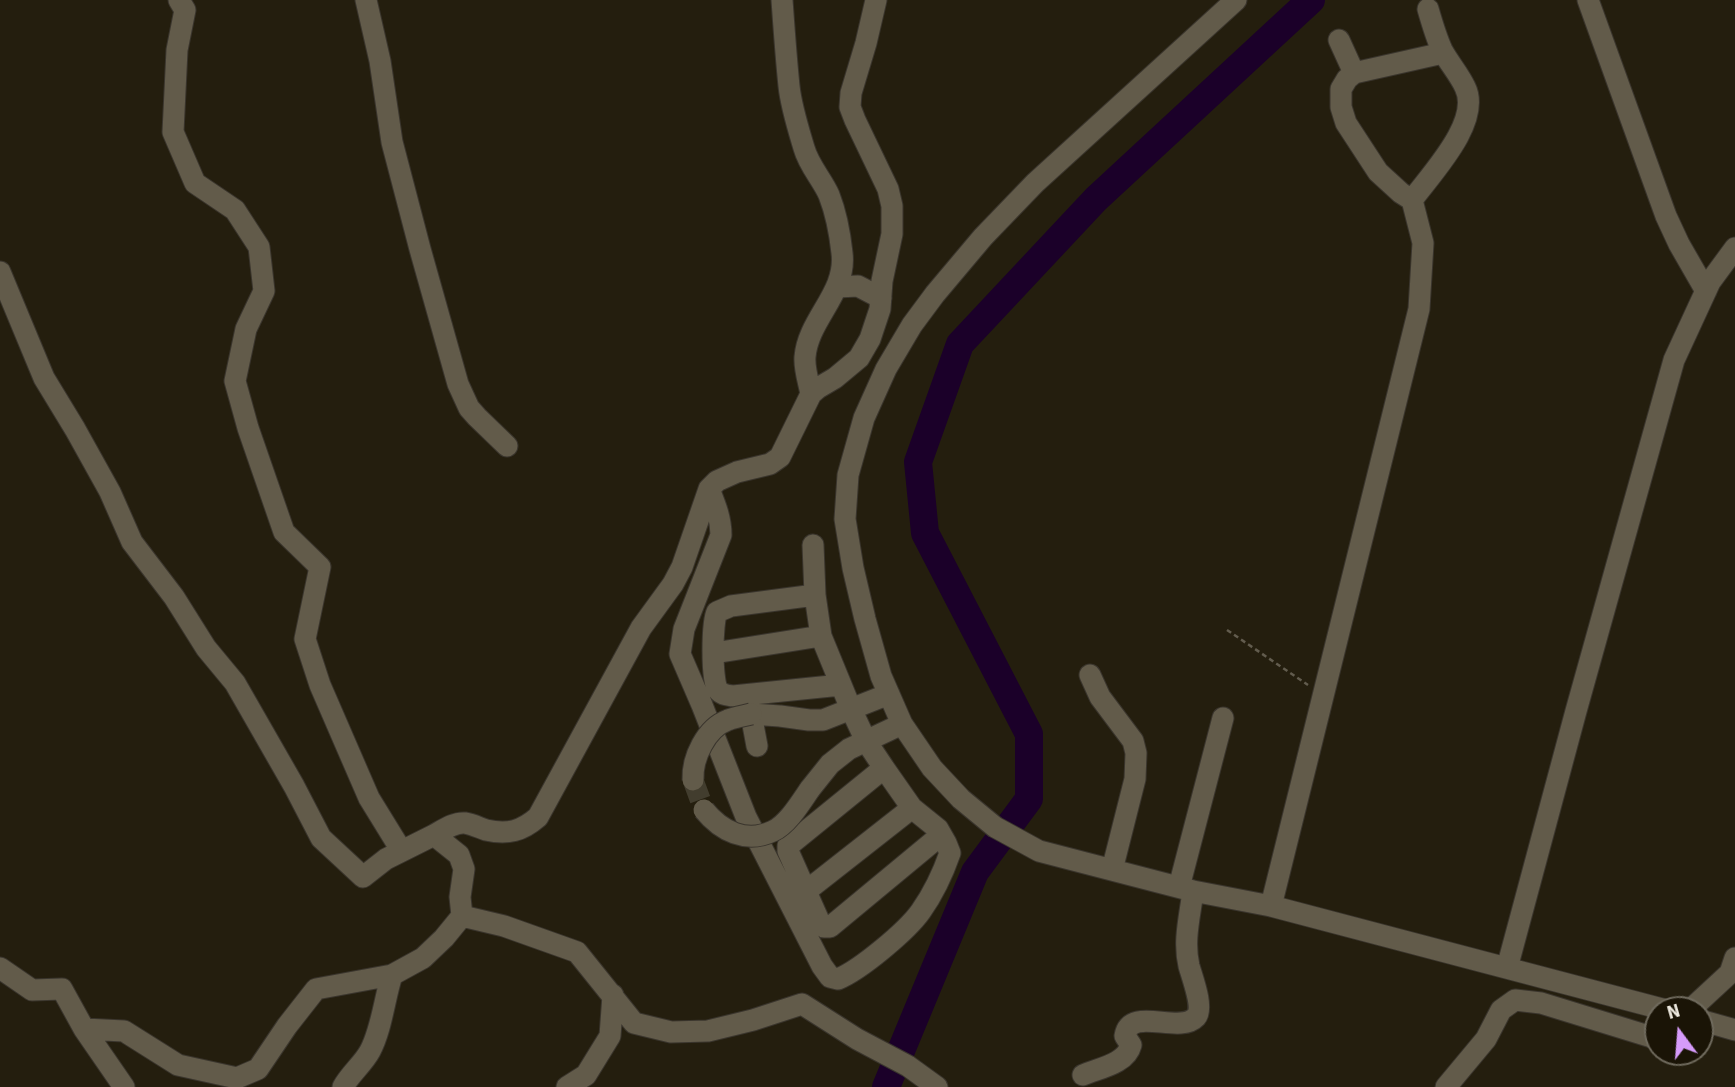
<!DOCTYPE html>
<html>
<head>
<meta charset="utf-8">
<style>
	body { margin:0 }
	#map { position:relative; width:1735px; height:1087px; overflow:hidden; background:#241e0e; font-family:"Source Sans 3",sans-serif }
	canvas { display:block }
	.north { position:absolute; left:1644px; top:996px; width:70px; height:70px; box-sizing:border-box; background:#1a1406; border:2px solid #6f6a5d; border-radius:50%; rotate:344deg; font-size:19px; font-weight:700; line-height:28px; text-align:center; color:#eeeae0 }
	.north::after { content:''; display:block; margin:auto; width:24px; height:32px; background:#d69bfa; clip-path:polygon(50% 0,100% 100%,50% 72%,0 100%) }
</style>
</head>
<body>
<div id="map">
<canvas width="1735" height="1087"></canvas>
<div class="north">N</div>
</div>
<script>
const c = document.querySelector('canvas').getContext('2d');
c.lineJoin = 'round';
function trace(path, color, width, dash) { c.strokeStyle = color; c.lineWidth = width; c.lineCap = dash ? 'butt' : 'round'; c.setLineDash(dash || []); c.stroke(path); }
trace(new Path2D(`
	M 886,1087 L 975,872 L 1029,799 L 1029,734 L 925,533 L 918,462 L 960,344 L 1096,199 L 1311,0`), '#1b0029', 28);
trace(new Path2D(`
	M 693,780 L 704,810`), '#423d2e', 21, [21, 10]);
const minor = new Path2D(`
	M 179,0 L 185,10 L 177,50 L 173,132 L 195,183 L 235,210 L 259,247 L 264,291 L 246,329 L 235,381 L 248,428 L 284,532 L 320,567 L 305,639 L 320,685 L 369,798 L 401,850
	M 366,0 L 380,61 L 392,142 L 420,249 L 458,384 L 469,408 L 477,417 L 507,446
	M 782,0 C 784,28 786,57 789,86 C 791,106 798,128 804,148 C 809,166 822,179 829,195 C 836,213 840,234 842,253 C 847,293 808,319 805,357 C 804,369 809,383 811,394
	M 1236,0 L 1035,183 L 983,237 L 935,294 L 912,325 L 886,369 L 864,418 L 848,475 L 845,519 L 853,568 L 865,619 L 881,676 L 902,724 L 932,768 L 961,799 L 995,827 L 1039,851 L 1193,891 L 1271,906 L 1666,1010
	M 1588,0 L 1666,216 L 1679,244 L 1706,291
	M 1339,40 L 1354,73
	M 1412,200 C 1432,173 1482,121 1465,87 C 1459,74 1449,63 1442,50 C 1436,37 1432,23 1428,9
	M 0,272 L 44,378 L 75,429 L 110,492 L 132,542 L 174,597 L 206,648 L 235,683 L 294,786 L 321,838 L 363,877 L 386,859 L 434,835
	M 837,287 L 858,286 L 881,298
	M 709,489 C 715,504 721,518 721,535 L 684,629 L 680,654 L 702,705 L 746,817 L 822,966 L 830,977 L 838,979 C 860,970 907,931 921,911 C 933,894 943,873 950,853 L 946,843 L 938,829 L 912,808 L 884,768 L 866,741 L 851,709 L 821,636 L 815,595 L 813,545
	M 815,595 L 731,606 L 717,612 C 712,622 711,680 718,690 C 722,695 727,695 733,696 L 841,685
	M 714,653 L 821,636
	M 1090,675 L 1100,697 L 1133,741 L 1136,753 L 1135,779 L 1112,870
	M 757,746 L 751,714 L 780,716 L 809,720 L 823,720 L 889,694
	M 884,768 L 788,846 L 788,851 L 820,923 L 824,927 L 830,927 L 941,835
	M 810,789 L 830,764 L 849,749 L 902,724
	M 1179,887 L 1223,718
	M 805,892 L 912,808
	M 1271,906 L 1419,309 L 1423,243 L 1412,200 L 1401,193 L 1378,172 L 1346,123 L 1341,107 L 1341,89 L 1347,79 L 1354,73 L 1443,53
	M 462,916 L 504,926 L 577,952 L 634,1023 L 671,1032 L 708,1031 L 753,1020 L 802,1004 L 857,1039 L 908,1066 L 937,1087
	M 0,968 L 32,990 L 62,989 L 84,1029
	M 1507,968 L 1576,711 L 1674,360 L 1710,282 L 1735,248
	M 1690,1010 L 1730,973 L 1735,958
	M 1700,1020 L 1735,1030
	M 1083,1075 C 1099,1068 1126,1064 1131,1045 L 1125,1036 C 1130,1005 1179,1035 1196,1017 C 1204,1008 1192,977 1189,966 C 1183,941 1190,916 1193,891
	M 124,1087 L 84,1029 L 124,1031 L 178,1065 L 237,1078 L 258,1069 L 287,1026 L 316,989 L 392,975
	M 343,1087 C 350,1074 363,1064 370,1051 C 382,1028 384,1000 392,975 L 423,958 L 444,938 L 462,916 L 460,897 L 464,869 L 459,855 L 434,835 C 443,830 454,822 465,823 C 472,824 480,828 486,830 C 508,835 522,831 538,817 L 641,628 L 673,584 L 682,567 L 709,489 L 717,481 L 737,472 L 770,464 L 780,457 L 811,394 L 818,388 L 835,378 L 859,358 L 870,339 L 880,309 L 882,281 L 892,234 L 892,206 L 888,189 L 855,120 L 850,107 L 851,93 L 866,43 L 876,0
	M 567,1087 L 586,1075 L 610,1036 L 613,995
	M 1446,1087 L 1486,1039 L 1501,1010 L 1515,1000 L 1541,1003 L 1658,1039`);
trace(minor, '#3a352d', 23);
trace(new Path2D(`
	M 1227,630 L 1308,685`), '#625c4e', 2.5, [5, 3.5]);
trace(minor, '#625b4a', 21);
const minorBridge = new Path2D(`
	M 693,780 C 692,758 706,728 728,720 C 735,717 743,716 751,714
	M 704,810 C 721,831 746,844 773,831 C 788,824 801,802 810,789`);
trace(minorBridge, '#3a352d', 23, []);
trace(minorBridge, '#625b4a', 21);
</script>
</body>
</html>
